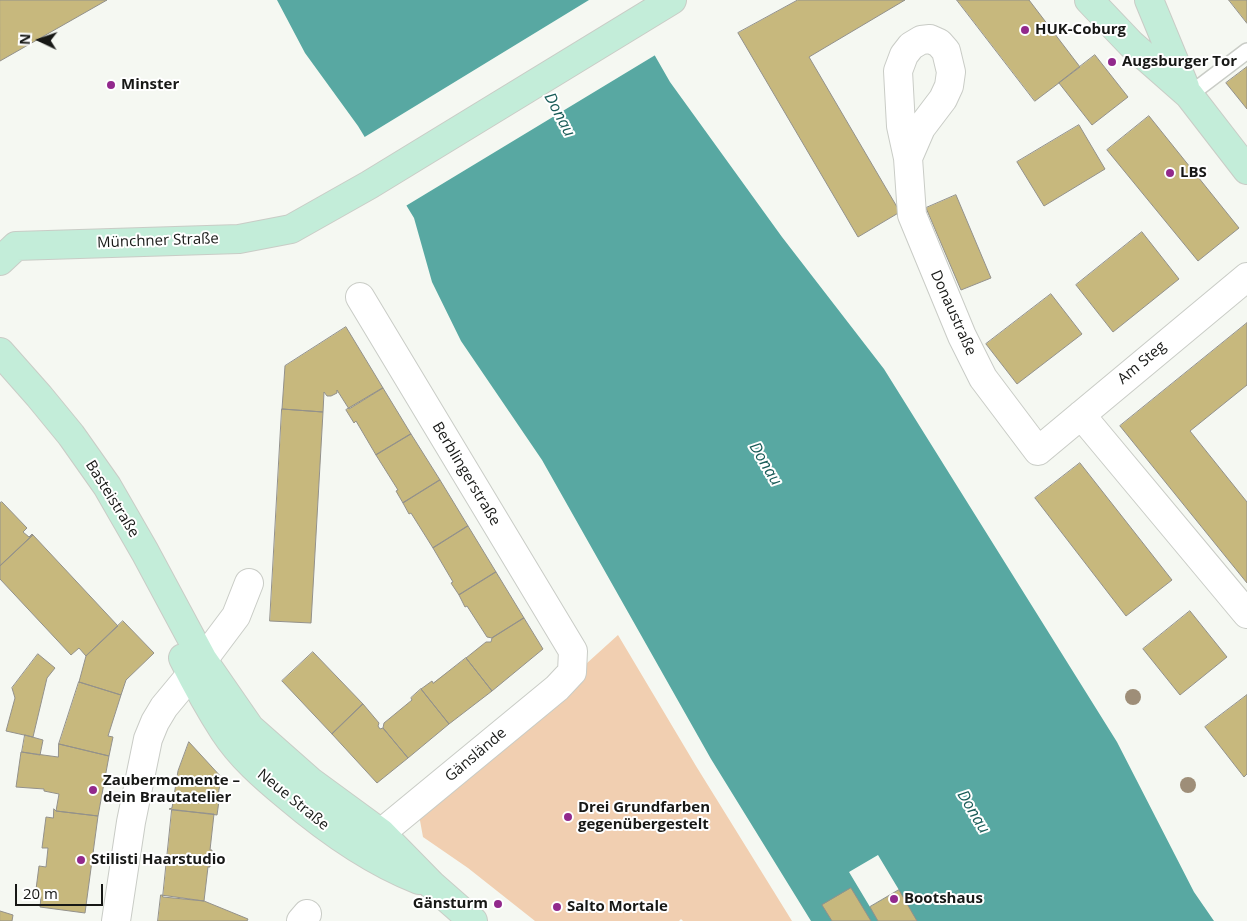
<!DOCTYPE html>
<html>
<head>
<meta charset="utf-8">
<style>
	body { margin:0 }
	#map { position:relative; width:1247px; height:921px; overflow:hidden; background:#f5f8f2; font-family:"Open Sans",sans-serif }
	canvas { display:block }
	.north { position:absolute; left:15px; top:15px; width:50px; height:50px; -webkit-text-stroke:4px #fff; paint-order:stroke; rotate:273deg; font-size:14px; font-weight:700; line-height:20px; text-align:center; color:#171816 }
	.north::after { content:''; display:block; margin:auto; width:18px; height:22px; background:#171816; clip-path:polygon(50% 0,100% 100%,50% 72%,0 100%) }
	.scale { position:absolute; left:15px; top:884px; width:88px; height:22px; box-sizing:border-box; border:2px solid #171816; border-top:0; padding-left:6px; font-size:15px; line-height:18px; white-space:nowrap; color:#171816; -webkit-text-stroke:4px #fff; paint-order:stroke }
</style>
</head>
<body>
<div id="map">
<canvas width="1247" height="921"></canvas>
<div class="north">N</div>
<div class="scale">20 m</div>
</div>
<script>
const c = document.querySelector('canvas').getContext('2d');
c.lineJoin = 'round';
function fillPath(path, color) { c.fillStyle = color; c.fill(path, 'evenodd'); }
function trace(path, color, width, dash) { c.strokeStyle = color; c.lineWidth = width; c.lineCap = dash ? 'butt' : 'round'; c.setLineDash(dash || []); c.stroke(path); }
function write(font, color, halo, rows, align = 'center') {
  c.font = font + ' "Open Sans",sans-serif'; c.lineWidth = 4; c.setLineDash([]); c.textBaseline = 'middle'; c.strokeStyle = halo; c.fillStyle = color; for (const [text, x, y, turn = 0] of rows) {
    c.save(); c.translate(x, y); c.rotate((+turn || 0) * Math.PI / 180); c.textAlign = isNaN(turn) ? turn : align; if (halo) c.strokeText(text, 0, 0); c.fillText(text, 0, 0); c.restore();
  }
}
fillPath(new Path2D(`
	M 618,635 L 696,766 L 792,921 L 683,921 L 681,919 L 679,921 L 535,921 L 468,868 L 423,837 L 419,815 Z`), '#f1cfb1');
fillPath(new Path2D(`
	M 277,0 L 623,0 L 670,82 L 782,237 L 884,369 L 1117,742 L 1194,892 L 1214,921 L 811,921 L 711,759 L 542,460 L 461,341 L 432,282 L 414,218 L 358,126 L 305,53 Z`), '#58a8a2');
fillPath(new Path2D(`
	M 589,0 L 626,0 L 657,54 L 404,207 L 363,138 Z
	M 878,855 L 899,890 L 870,907 L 849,872 Z`), '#f5f8f2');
const building = new Path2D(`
	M 0,0 L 107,0 L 0,61 Z
	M 798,0 L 905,0 L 809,57 L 900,212 L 858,237 L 738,33 Z
	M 957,0 L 1029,0 L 1080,67 L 1035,101 Z
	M 1229,0 L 1247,0 L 1247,23 Z
	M 1095,55 L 1128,97 L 1092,125 L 1059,83 Z
	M 1247,67 L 1247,109 L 1226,83 Z
	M 1149,116 L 1239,228 L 1198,261 L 1107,150 Z
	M 1079,125 L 1105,169 L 1044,206 L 1017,162 Z
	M 956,195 L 991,278 L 961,290 L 926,208 Z
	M 1142,232 L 1179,279 L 1113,332 L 1076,285 Z
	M 1051,294 L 1082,334 L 1017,384 L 986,344 Z
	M 1247,323 L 1247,385 L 1190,431 L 1247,502 L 1247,583 L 1120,426 Z
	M 346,327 L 383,388 L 349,409 L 337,390 L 337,393 L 331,396 L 327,396 L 324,392 L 323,412 L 282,409 L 285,366 Z
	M 383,388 L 411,434 L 376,455 L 356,421 L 354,423 L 346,410 Z
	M 282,409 L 323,412 L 311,623 L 270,621 Z
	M 411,434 L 440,480 L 403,503 L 396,491 L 398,490 L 376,455 Z
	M 1080,463 L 1172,580 L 1126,616 L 1035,498 Z
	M 440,480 L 468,526 L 433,548 L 411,513 L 409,514 L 403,503 Z
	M 2,502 L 27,528 L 23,532 L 29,537 L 32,534 L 33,535 L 0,566 L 0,503 Z
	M 468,526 L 496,572 L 459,595 L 451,583 L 453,582 L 433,548 Z
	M 33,535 L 118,626 L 86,656 L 79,648 L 71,655 L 0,579 L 0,566 Z
	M 496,572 L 524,618 L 492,638 L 487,637 L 467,606 L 465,607 L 459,595 Z
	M 1190,611 L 1227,657 L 1180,695 L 1143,649 Z
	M 524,618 L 543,649 L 492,691 L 466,658 L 486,642 L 491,642 L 492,638 Z
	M 123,621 L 154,653 L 126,680 L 121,695 L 79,682 L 86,656 Z
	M 313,652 L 363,704 L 332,734 L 282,681 Z
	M 38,654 L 55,668 L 47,678 L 33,737 L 6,731 L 15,698 L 12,688 Z
	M 466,658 L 492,691 L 449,724 L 421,689 L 432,681 L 433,683 Z
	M 79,682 L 121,695 L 108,736 L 113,737 L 109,756 L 59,744 Z
	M 421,689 L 449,724 L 408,758 L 383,728 L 384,723 L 412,700 L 411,698 Z
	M 1247,695 L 1247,774 L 1244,777 L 1205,727 Z
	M 363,704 L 379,723 L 378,726 L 380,729 L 383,728 L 408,758 L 377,783 L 332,734 Z
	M 25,735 L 43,740 L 40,755 L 22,752 Z
	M 189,742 L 223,779 L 218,782 L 220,784 L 217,801 L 219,801 L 217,815 L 169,809 L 172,808 L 178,771 Z
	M 59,744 L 109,756 L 98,816 L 56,811 L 59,794 L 44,791 L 44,789 L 16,787 L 21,752 L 58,757 Z
	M 54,809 L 56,811 L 98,816 L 85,913 L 40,907 L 41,897 L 35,897 L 39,866 L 46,867 L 48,848 L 42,848 L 46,817 L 53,818 Z
	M 172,810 L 214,814 L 210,850 L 212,850 L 210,867 L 208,867 L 204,901 L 163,897 Z
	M 851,888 L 871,921 L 832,921 L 822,905 Z
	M 899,890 L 917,921 L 878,921 L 870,907 Z
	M 161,895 L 204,901 L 248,919 L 247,921 L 158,921 Z
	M 0,911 L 13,915 L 12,921 L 0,921 Z`);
fillPath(building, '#c7b87d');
trace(building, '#93918b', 1);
const lane = new Path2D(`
	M 1189,95 L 1247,51`);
const street = new Path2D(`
	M 908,158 L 921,128 L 943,99 L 949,86 L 951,72 L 946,51 L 939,43 L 930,39 L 921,40 L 911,46 L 904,55 L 898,71 L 901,126 L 908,158 L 912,215 L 962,336 L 983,378 L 1038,451 L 1247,277
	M 360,297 L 573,651 L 572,672 L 557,688 L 381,833 L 367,851
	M 1081,415 L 1247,614
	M 116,921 L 131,822 L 148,739 L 155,722 L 164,707 L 203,660 L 236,616 L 249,583
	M 301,921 L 307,914`);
const secondary = new Path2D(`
	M 1089,0 L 1131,44 L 1189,95 L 1247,170
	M 1149,0 L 1185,87
	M 0,261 L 16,246 L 239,239 L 291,229 L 369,185 L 672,0
	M 0,352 L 39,396 L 71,435 L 107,486 L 145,552 L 203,660 L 250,728 L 310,781 L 381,833 L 432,885 L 473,921
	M 183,658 C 195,682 209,708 224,731 C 241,757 264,777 287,796 C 327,830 370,861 419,880`);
trace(lane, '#c9ccc6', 18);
trace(street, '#c9ccc6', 30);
trace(secondary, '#c9ccc6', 30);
trace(lane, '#fff', 15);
trace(street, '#fff', 28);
trace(secondary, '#c3edd9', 28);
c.fillStyle = '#9e8e78';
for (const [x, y] of [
	[1133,697],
	[1188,785]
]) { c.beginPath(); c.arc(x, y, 8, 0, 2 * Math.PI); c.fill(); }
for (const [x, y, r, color] of [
	[1025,30,5,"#92298c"],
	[1112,62,5,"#92298c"],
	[111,85,5,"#92298c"],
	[1170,173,5,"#92298c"],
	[93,790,5,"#92298c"],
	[568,817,5,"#92298c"],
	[81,860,5,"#92298c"],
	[894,899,5,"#92298c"],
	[498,904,5,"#92298c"],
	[557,907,5,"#92298c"]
]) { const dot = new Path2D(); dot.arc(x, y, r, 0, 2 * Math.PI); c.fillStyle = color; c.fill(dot); trace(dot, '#fff', 2); }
write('bold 15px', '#171816', '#fff', [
	["HUK-Coburg",1035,30],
	["Augsburger Tor",1122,62],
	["Minster",121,85],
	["LBS",1180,173],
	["Zaubermomente –",103,781],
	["dein Brautatelier",103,798],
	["Drei Grundfarben",578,808],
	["gegenübergestelt",578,825],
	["Stilisti Haarstudio",91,860],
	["Bootshaus",904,899],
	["Gänsturm",488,904,"right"],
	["Salto Mortale",567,907]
], 'left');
write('15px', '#171816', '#fff', [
	["Münchner Straße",158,241,-2],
	["Donaustraße",953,313,66],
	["Am Steg",1142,363,-40],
	["Berblingerstraße",466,474,59],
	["Basteistraße",112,499,58],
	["Gänslände",476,755,-40],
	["Neue Straße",293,800,39]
]);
write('italic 16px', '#185b57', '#fff', [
	["Donau",559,115,62],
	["Donau",765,464,59],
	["Donau",973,812,59]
]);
</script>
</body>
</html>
